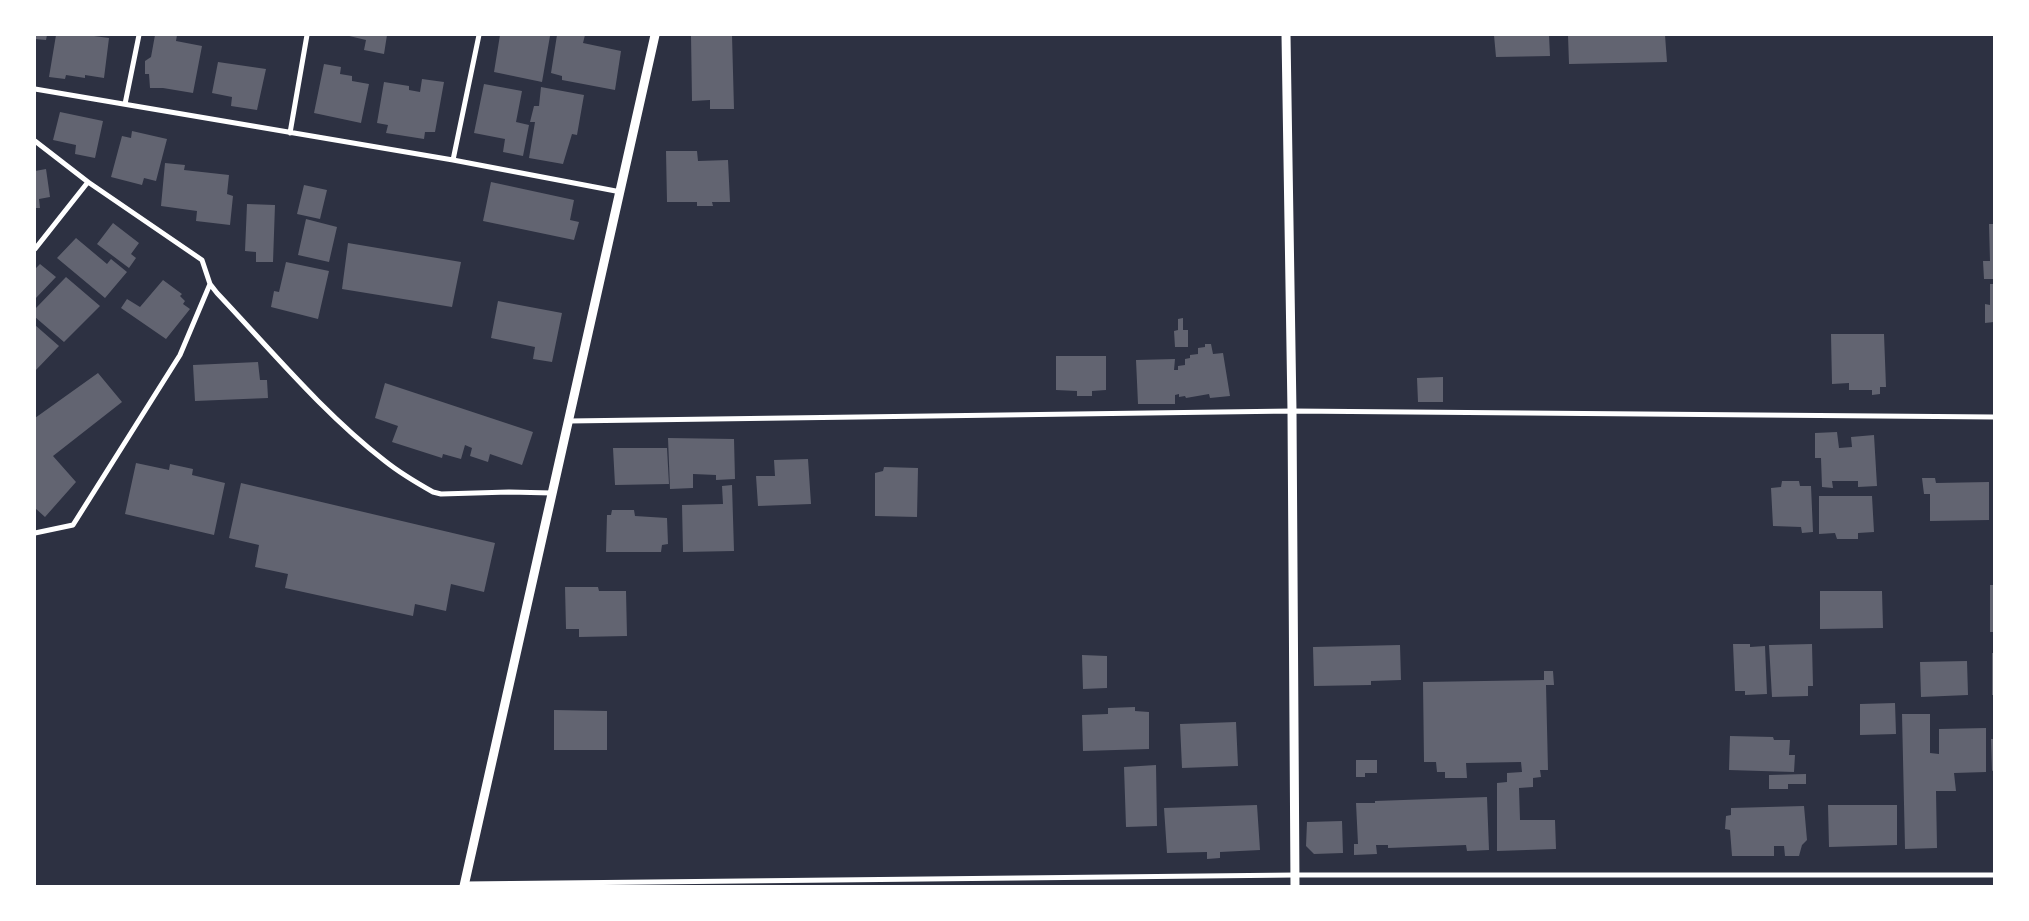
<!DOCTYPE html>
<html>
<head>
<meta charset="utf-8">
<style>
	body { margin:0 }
	#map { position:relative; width:2029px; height:921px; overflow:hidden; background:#2d3142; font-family:"Asap Condensed",sans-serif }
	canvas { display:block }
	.frame { position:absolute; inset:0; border:36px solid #fff; pointer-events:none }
</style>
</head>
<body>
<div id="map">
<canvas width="2029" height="921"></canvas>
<div class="frame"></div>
</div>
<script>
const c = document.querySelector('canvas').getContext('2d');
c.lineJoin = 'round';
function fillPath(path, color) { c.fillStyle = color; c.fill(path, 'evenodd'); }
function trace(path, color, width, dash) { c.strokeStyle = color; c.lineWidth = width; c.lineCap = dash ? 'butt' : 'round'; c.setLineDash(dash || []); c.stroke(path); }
fillPath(new Path2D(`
	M 35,35 L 47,35 L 46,40 L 35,39 Z
	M 56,35 L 94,35 L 94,36 L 109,38 L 104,78 L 85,75 L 85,78 L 66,75 L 65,79 L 49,77 Z
	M 155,35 L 177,35 L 176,41 L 202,46 L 193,93 L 163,88 L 150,88 L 149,74 L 145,74 L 145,61 L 151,57 Z
	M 345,35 L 387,35 L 384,54 L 364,50 L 366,40 Z
	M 500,35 L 550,36 L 542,82 L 494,72 Z
	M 557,35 L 585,35 L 583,43 L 621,51 L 615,90 L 562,80 L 562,76 L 551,73 Z
	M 691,35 L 732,35 L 734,109 L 710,109 L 710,100 L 692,101 Z
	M 1494,35 L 1549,35 L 1550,56 L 1496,57 Z
	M 1568,35 L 1665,35 L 1667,62 L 1569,64 Z
	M 218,62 L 266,69 L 257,110 L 231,106 L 232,97 L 212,93 Z
	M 324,64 L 341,67 L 340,74 L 352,76 L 352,81 L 369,84 L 361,123 L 314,113 Z
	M 422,79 L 444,82 L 435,132 L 425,132 L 424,139 L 386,133 L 388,125 L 377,123 L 384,82 L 409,86 L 409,90 L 420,92 Z
	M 484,84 L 522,91 L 516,122 L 529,125 L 523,156 L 503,152 L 505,139 L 474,133 Z
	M 541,87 L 584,95 L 577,135 L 572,134 L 563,164 L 529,158 L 535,122 L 530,122 L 534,106 L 539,106 Z
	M 60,112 L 103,121 L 95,158 L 75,154 L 76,145 L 53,140 Z
	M 132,131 L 167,139 L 156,181 L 144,178 L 142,185 L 111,177 L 122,136 L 131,138 Z
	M 666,151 L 697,151 L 698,161 L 728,160 L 730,202 L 712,202 L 713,206 L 697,206 L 697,202 L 667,202 Z
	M 165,163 L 185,165 L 184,170 L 229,175 L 227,194 L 233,196 L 230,225 L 196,221 L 197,211 L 161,206 Z
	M 46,169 L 50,197 L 39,199 L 40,208 L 35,208 L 35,171 Z
	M 491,182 L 574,200 L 570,220 L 579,222 L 574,240 L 483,221 Z
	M 304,185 L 327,190 L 320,219 L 297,214 Z
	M 247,204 L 275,205 L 273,262 L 256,262 L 256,252 L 245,251 Z
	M 306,219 L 337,227 L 329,262 L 298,255 Z
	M 113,223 L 139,243 L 131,254 L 136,258 L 129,268 L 97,244 Z
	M 1989,224 L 1994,224 L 1994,279 L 1984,279 L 1983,261 L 1990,261 Z
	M 76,238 L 107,264 L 111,259 L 127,272 L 105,298 L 57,258 Z
	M 348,243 L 461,262 L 452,307 L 342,289 Z
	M 286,262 L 329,271 L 318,319 L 271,307 L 274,291 L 279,292 Z
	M 40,264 L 56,277 L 35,299 L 35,269 Z
	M 66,277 L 100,306 L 64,342 L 35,317 L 35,309 Z
	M 163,280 L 182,294 L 180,296 L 185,301 L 183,304 L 190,309 L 166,339 L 121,308 L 127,299 L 140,307 Z
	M 1990,284 L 1994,284 L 1994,322 L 1985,323 L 1985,304 L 1990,305 Z
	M 498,301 L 562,313 L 552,362 L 533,359 L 535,347 L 491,338 Z
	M 1183,318 L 1183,330 L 1188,330 L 1188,347 L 1175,347 L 1174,331 L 1178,330 L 1178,319 Z
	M 35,325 L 59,346 L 35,371 Z
	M 1831,334 L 1884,334 L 1886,387 L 1880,387 L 1880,394 L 1872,395 L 1872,390 L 1849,390 L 1849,383 L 1832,384 Z
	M 1205,344 L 1211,344 L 1213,354 L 1223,353 L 1230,396 L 1210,398 L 1209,394 L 1186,398 L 1185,396 L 1179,397 L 1179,394 L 1175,395 L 1175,404 L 1138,404 L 1136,360 L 1175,359 L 1174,370 L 1178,370 L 1178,366 L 1185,365 L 1185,359 L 1190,358 L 1190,355 L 1198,354 L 1198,348 L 1205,347 Z
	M 1056,356 L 1106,356 L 1106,390 L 1092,391 L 1092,396 L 1077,396 L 1077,391 L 1056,390 Z
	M 258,362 L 260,380 L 267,380 L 268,398 L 195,401 L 193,365 Z
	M 98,373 L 122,402 L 53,456 L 76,482 L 45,517 L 35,508 L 35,418 Z
	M 1443,377 L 1443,402 L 1418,402 L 1417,378 Z
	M 385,383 L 533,432 L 522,465 L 490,454 L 488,462 L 470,456 L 472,448 L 465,445 L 461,459 L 443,454 L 442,458 L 392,442 L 398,426 L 375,418 Z
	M 1837,432 L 1839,448 L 1852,447 L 1851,437 L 1874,435 L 1877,486 L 1858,487 L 1858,481 L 1832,481 L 1833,488 L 1822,487 L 1821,458 L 1815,458 L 1815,433 Z
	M 668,438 L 734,439 L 735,479 L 716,480 L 716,475 L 693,474 L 693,488 L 670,489 Z
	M 613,448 L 667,448 L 669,484 L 615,485 Z
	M 808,459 L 811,504 L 758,506 L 756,476 L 775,476 L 774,460 Z
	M 136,463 L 169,470 L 170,464 L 193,469 L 192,475 L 225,483 L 214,535 L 125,514 Z
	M 884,467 L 918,468 L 917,517 L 875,516 L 875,473 L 883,471 Z
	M 1922,478 L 1935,478 L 1936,483 L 1989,482 L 1989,520 L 1930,521 L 1930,494 L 1924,494 Z
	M 1782,481 L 1799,481 L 1800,486 L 1811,486 L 1813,532 L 1802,533 L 1801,527 L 1773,526 L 1771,488 L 1781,487 Z
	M 241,483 L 495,543 L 484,592 L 451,584 L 446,611 L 415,604 L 413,616 L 285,588 L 288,574 L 255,567 L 259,545 L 229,538 Z
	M 732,485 L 734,551 L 683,552 L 682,505 L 723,504 L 722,486 Z
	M 1819,496 L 1872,496 L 1874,532 L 1858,533 L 1858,539 L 1837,539 L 1835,533 L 1819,534 Z
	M 612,510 L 634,510 L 635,516 L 667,518 L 668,544 L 662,545 L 661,552 L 606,552 L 607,515 L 611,515 Z
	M 1990,585 L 1994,585 L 1994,632 L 1990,632 Z
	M 565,587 L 598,587 L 599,591 L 626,591 L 627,636 L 579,637 L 579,629 L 566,629 Z
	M 1820,591 L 1882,591 L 1883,628 L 1820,629 Z
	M 1733,644 L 1750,644 L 1750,647 L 1765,646 L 1767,694 L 1745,695 L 1745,691 L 1735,691 Z
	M 1812,644 L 1813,686 L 1808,686 L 1808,696 L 1772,697 L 1769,645 Z
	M 1400,645 L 1401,680 L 1371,681 L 1371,685 L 1314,686 L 1313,647 Z
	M 1992,653 L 1994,653 L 1994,695 L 1992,695 Z
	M 1082,655 L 1107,656 L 1107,688 L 1083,689 Z
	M 1967,661 L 1968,695 L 1921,697 L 1920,662 Z
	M 1544,671 L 1553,671 L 1554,685 L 1546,685 L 1548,770 L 1540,770 L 1541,777 L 1533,778 L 1533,787 L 1519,788 L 1520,820 L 1555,820 L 1556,849 L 1497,851 L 1497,783 L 1507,782 L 1507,773 L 1522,772 L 1521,762 L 1466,763 L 1467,778 L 1445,778 L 1445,772 L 1437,772 L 1436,762 L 1424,762 L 1423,682 L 1544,680 Z
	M 1895,703 L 1896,734 L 1860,735 L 1860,704 Z
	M 1135,707 L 1135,711 L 1149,712 L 1149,749 L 1083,751 L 1082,715 L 1108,714 L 1108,708 Z
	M 554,710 L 607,711 L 607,750 L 554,750 Z
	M 1902,714 L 1930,714 L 1930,753 L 1939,754 L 1939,729 L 1986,728 L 1986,772 L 1954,773 L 1956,791 L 1936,791 L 1937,848 L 1905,849 Z
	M 1236,722 L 1238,766 L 1182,768 L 1180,724 Z
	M 1730,736 L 1773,737 L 1774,740 L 1790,740 L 1789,755 L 1795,755 L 1794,772 L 1729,770 Z
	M 1991,739 L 1994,739 L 1994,770 L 1992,771 Z
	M 1356,760 L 1377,760 L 1377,773 L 1365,773 L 1365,777 L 1356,777 Z
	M 1156,765 L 1157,826 L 1126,827 L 1124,767 Z
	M 1806,774 L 1806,784 L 1788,784 L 1788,789 L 1769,789 L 1769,775 Z
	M 1487,797 L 1489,850 L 1467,851 L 1466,845 L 1388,848 L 1388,845 L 1376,845 L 1377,854 L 1354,855 L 1354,844 L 1358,844 L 1356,803 L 1375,803 L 1375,801 Z
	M 1257,805 L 1260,850 L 1220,852 L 1220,858 L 1207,859 L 1207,852 L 1167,853 L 1164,808 Z
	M 1828,805 L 1897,805 L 1897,845 L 1829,847 Z
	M 1804,806 L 1807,840 L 1802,845 L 1799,856 L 1785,856 L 1784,846 L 1774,846 L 1774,856 L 1732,856 L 1730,830 L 1725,829 L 1726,816 L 1731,815 L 1731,808 Z
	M 1342,821 L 1343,853 L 1314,854 L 1306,846 L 1307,822 Z`), '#626471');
trace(new Path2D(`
	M 479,35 L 453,160 L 621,192
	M 35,89 L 453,160
	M 125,104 L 139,35
	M 290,133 L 307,35
	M 35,141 L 88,182 L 202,260 L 210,284 L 217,293 C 271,350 323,413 385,461 C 400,473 417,483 433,492 L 441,494 L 509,492 L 552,493
	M 35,249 L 88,182
	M 569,421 L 1292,411 L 1994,417
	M 35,533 L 73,525 L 180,355 L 210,284
	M 465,884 L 1295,875 L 1994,875`), '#fff', 5);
trace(new Path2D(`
	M 1286,35 L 1292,411 L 1295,886
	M 464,886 L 655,35`), '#fff', 9);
</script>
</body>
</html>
